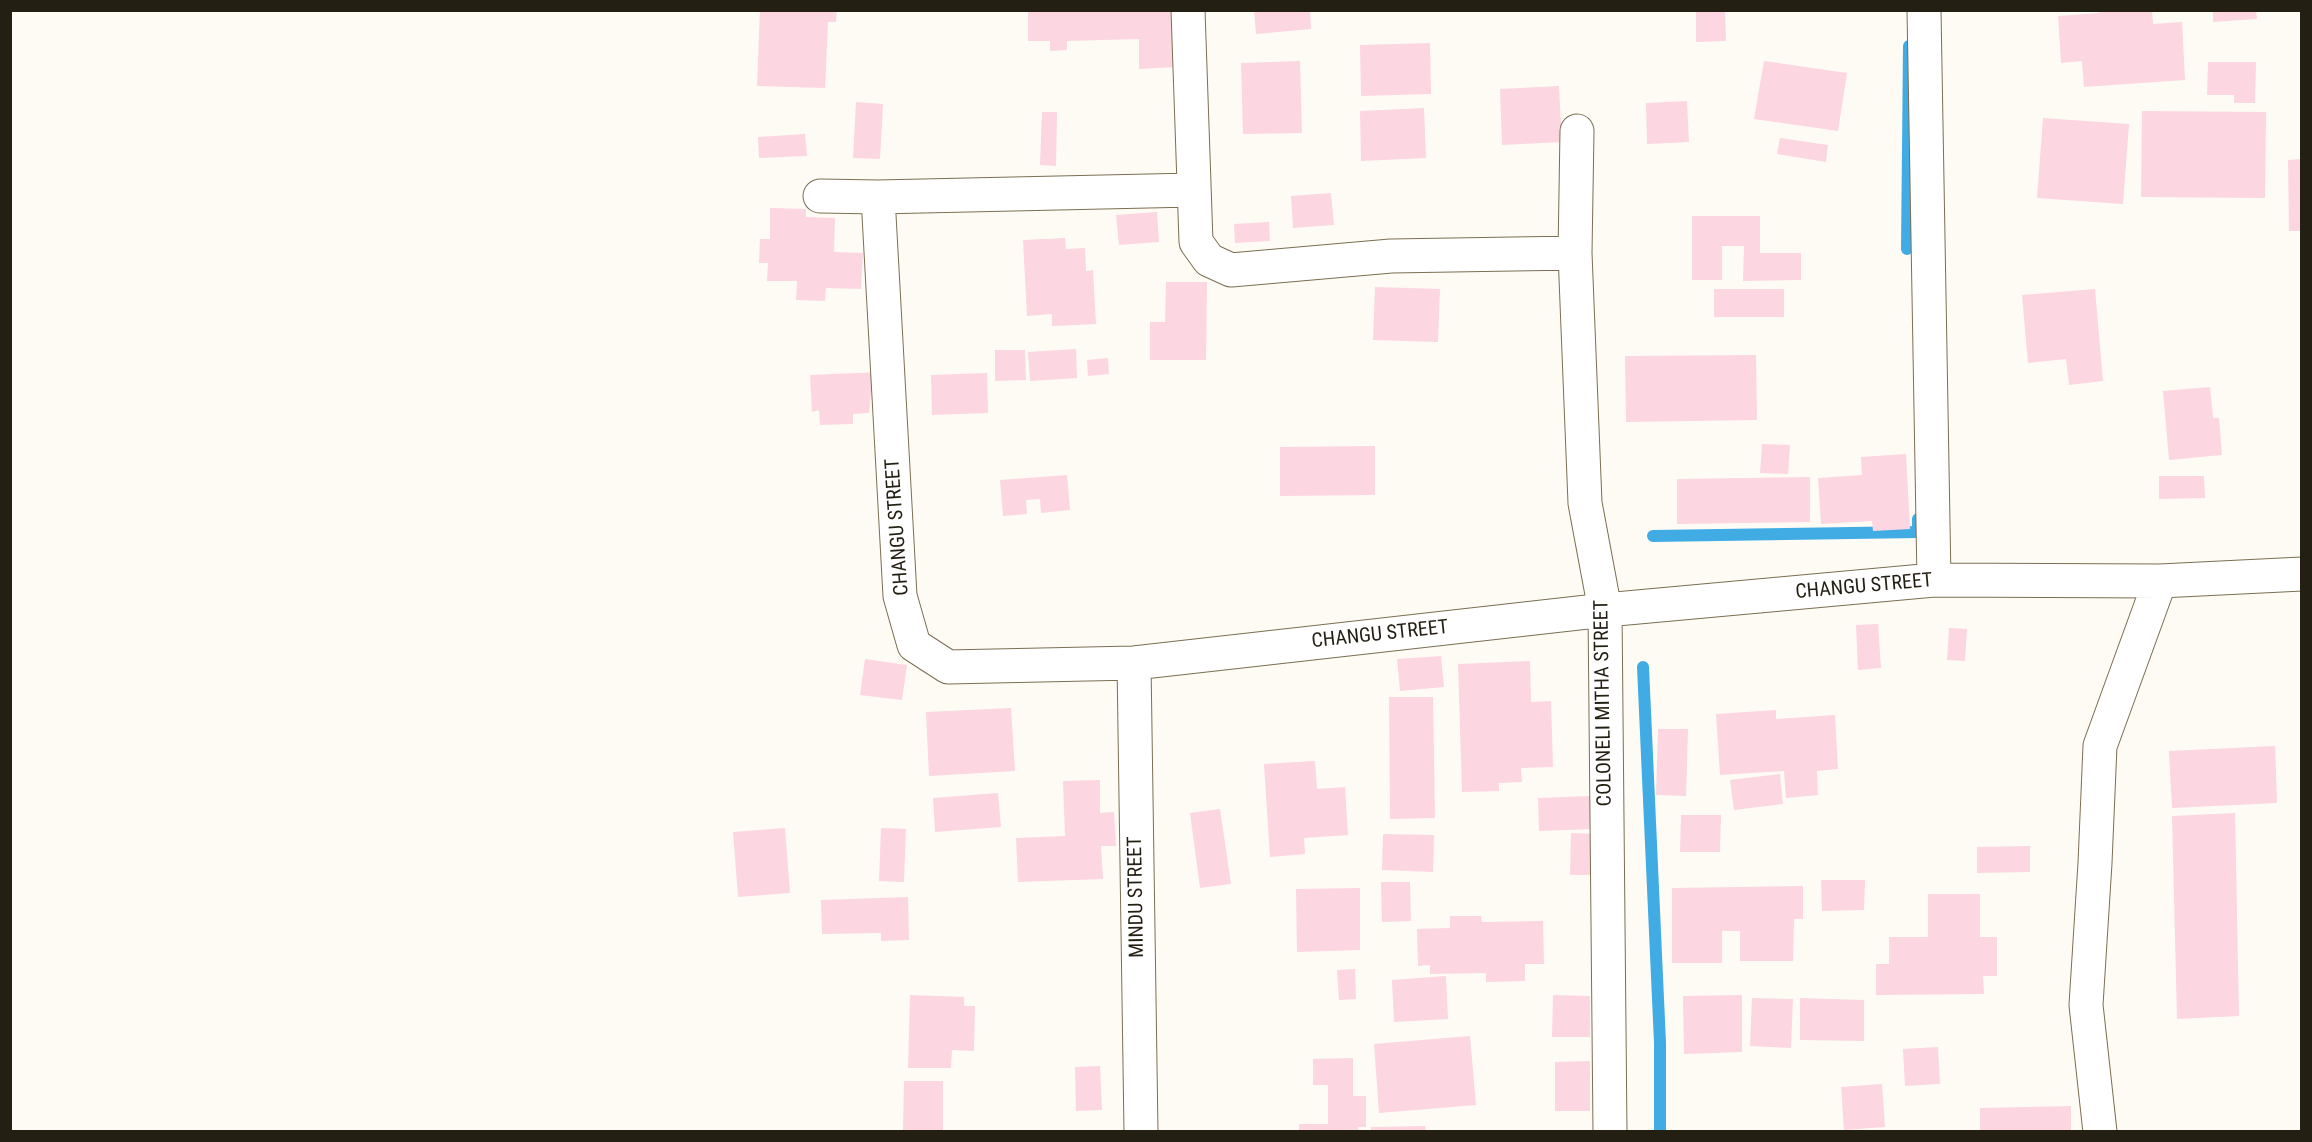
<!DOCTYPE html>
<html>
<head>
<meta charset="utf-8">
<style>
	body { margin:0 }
	#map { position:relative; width:2312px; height:1142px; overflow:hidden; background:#fefbf5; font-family:"Roboto Condensed",sans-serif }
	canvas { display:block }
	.frame { position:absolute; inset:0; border:12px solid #241f13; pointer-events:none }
</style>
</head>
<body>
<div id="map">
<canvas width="2312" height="1142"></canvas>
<div class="frame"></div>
</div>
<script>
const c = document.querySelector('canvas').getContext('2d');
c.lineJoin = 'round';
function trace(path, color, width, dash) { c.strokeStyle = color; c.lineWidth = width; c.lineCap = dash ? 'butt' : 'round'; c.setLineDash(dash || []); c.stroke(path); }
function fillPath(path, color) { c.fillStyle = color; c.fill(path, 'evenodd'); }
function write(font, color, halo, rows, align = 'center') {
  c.font = font + ' "Roboto Condensed",sans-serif'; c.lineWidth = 6; c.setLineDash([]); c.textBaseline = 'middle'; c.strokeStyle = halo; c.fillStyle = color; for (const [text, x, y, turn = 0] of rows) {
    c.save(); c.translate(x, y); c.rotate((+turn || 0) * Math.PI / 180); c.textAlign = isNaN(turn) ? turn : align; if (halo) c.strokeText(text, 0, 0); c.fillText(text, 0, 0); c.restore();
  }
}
trace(new Path2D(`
	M 1907,249 L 1909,46
	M 1653,536 L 1918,532 L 1918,519
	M 1643,667 L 1660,1043 L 1660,1132`), '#41ace4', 12);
fillPath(new Path2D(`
	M 760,10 L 837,10 L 836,22 L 828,22 L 825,88 L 757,86 Z
	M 1028,10 L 1175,10 L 1176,67 L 1139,69 L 1139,39 L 1067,41 L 1067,50 L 1050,51 L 1050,41 L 1028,41 Z
	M 1254,10 L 1310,10 L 1311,29 L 1256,34 Z
	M 2099,10 L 2152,10 L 2153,24 L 2182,22 L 2185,80 L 2084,87 L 2082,61 L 2061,63 L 2058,16 L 2099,13 Z
	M 2213,10 L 2256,10 L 2257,19 L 2213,22 Z
	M 1696,11 L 1725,11 L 1726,41 L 1696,42 Z
	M 1430,43 L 1431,94 L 1361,96 L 1360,45 Z
	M 1300,61 L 1302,133 L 1243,134 L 1241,63 Z
	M 1764,61 L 1847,73 L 1838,131 L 1754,119 Z
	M 2208,62 L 2256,62 L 2255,103 L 2234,103 L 2234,95 L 2207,95 Z
	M 1559,86 L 1562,142 L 1502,145 L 1500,89 Z
	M 1687,101 L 1689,142 L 1647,144 L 1646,103 Z
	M 856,102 L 883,104 L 880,159 L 853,158 Z
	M 1424,108 L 1426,158 L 1361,161 L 1360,111 Z
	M 2142,111 L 2266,112 L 2265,198 L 2141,197 Z
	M 1042,112 L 1057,112 L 1056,166 L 1040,165 Z
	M 2043,118 L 2129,124 L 2123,204 L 2037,198 Z
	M 805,134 L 807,156 L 759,158 L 758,137 Z
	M 1780,138 L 1828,145 L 1826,162 L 1777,154 Z
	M 2302,159 L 2302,231 L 2289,231 L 2288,160 Z
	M 1331,193 L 1334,225 L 1293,228 L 1291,196 Z
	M 770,208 L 806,209 L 806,217 L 835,218 L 834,252 L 863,253 L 861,289 L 826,288 L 825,301 L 796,300 L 797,281 L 767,281 L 768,263 L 759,263 L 760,239 L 770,239 Z
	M 1157,212 L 1159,242 L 1119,245 L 1116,215 Z
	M 1692,216 L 1760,216 L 1760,253 L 1801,253 L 1801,280 L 1743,281 L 1744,246 L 1722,246 L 1722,280 L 1692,280 Z
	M 1269,222 L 1270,241 L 1235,243 L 1234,224 Z
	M 1065,238 L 1066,249 L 1085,248 L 1086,271 L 1093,270 L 1096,324 L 1052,326 L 1052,314 L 1027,316 L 1023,240 Z
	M 1166,282 L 1207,282 L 1206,360 L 1150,360 L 1150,322 L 1165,322 Z
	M 1375,287 L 1440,289 L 1438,342 L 1373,340 Z
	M 1714,289 L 1784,289 L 1784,317 L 1714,317 Z
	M 2095,289 L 2103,381 L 2069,385 L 2066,359 L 2028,363 L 2022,295 Z
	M 1076,349 L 1077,378 L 1030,381 L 1028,352 Z
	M 995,350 L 1025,350 L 1026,380 L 995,381 Z
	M 1756,355 L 1757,420 L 1626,422 L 1625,356 Z
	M 1108,358 L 1109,374 L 1088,376 L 1087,360 Z
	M 881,372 L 881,393 L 871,392 L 869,413 L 853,414 L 853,424 L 820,425 L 819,410 L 812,412 L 810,375 Z
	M 987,373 L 988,413 L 932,415 L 931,375 Z
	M 2210,387 L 2213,418 L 2219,418 L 2222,455 L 2169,460 L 2163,391 Z
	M 1762,444 L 1790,445 L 1788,474 L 1760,473 Z
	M 1375,446 L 1375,495 L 1280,496 L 1280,447 Z
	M 1906,454 L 1910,529 L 1873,531 L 1872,521 L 1821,524 L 1818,478 L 1862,475 L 1861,457 Z
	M 1067,475 L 1070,510 L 1041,513 L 1040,499 L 1026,500 L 1027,514 L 1003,516 L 1000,480 Z
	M 2159,476 L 2204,476 L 2205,498 L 2159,499 Z
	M 1810,477 L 1810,522 L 1677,524 L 1677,479 Z
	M 1878,624 L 1881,668 L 1858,670 L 1856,625 Z
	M 1949,628 L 1967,629 L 1965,661 L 1947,660 Z
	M 1441,656 L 1444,687 L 1400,691 L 1397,659 Z
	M 865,659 L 907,665 L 902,700 L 860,695 Z
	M 1530,661 L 1531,702 L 1551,701 L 1553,767 L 1521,768 L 1522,782 L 1499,783 L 1499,791 L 1462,792 L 1458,664 Z
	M 1389,697 L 1433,697 L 1435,818 L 1390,819 Z
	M 1011,708 L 1015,771 L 929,776 L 926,712 Z
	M 1776,710 L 1776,719 L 1835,715 L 1838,769 L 1817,771 L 1818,795 L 1786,798 L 1784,771 L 1720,775 L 1716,714 Z
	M 1658,729 L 1688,729 L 1686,796 L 1656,795 Z
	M 2275,746 L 2277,803 L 2172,808 L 2169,751 Z
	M 1315,761 L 1317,789 L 1345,787 L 1348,835 L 1304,838 L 1305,854 L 1270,857 L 1264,764 Z
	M 1780,774 L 1783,804 L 1734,810 L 1730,780 Z
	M 1100,780 L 1100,813 L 1114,812 L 1116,846 L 1101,846 L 1103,879 L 1018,882 L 1016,838 L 1065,836 L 1063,781 Z
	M 998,793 L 1001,827 L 935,832 L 933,798 Z
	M 1593,796 L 1594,829 L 1539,831 L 1538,798 Z
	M 1220,809 L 1231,884 L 1200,888 L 1190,813 Z
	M 2235,813 L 2239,1016 L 2177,1019 L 2172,816 Z
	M 1681,815 L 1721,815 L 1720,852 L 1680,852 Z
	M 785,828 L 790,893 L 738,897 L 733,832 Z
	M 881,828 L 906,829 L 904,882 L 879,881 Z
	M 1571,833 L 1595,834 L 1594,875 L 1570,875 Z
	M 1383,834 L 1434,835 L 1433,872 L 1382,870 Z
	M 2030,846 L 2030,872 L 1977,873 L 1977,847 Z
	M 1821,880 L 1865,880 L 1864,910 L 1822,911 Z
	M 1381,882 L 1410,882 L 1411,921 L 1382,922 Z
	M 1803,886 L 1803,919 L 1794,919 L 1793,961 L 1740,961 L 1740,931 L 1722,931 L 1722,963 L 1672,963 L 1672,888 Z
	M 1360,888 L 1360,950 L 1297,952 L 1296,889 Z
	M 1928,894 L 1980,894 L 1980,937 L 1997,937 L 1997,976 L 1983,976 L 1984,994 L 1876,995 L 1876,964 L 1889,964 L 1889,937 L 1928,937 Z
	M 908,897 L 909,940 L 881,941 L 881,933 L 822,934 L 821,900 Z
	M 1450,916 L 1481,916 L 1482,922 L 1543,921 L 1544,964 L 1525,964 L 1525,981 L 1486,982 L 1486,973 L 1430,974 L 1430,965 L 1418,966 L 1417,929 L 1450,928 Z
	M 1355,969 L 1356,999 L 1339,1000 L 1337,970 Z
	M 1446,976 L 1448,1019 L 1394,1022 L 1392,980 Z
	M 910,995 L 964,997 L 964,1006 L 975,1006 L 974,1051 L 952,1050 L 951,1068 L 908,1068 Z
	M 1553,995 L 1590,996 L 1590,1037 L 1552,1037 Z
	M 1742,995 L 1742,1052 L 1684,1054 L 1683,996 Z
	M 1752,998 L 1793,999 L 1791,1048 L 1750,1046 Z
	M 1800,998 L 1864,1000 L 1864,1041 L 1800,1040 Z
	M 1470,1036 L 1476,1105 L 1379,1113 L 1374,1044 Z
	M 1938,1047 L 1940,1084 L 1905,1086 L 1903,1049 Z
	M 1353,1058 L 1353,1096 L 1366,1096 L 1366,1127 L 1358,1127 L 1358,1132 L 1299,1132 L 1299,1124 L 1328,1124 L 1328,1085 L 1313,1085 L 1313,1059 Z
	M 1590,1061 L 1590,1111 L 1555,1111 L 1555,1062 Z
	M 1100,1066 L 1102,1110 L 1076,1111 L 1075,1067 Z
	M 904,1081 L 943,1081 L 943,1132 L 903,1132 Z
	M 1882,1084 L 1885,1127 L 1844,1130 L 1841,1087 Z
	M 2071,1106 L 2071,1132 L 1980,1132 L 1980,1108 Z
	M 1425,1126 L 1426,1132 L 1371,1132 L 1371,1127 Z`), '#fcd6e0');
const minor = new Path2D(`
	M 1188,10 L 1196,242 L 1209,260 L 1231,270 L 1391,256 L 1575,253
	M 1924,10 L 1934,580
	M 1577,131 L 1575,253 L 1585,503 L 1605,610 L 1610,1132
	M 820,196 L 878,197 L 1193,190
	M 878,197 L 900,596 L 914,645 L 948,667 L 1134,663 L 1605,610 L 1934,580 L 2160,581 L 2302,574
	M 1134,663 L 1141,1132
	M 2100,1132 L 2086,1005 L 2095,863 L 2100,746 L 2160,581`);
trace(minor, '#7a6f52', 35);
trace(minor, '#fff', 33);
write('20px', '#241f13', '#fff', [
	["CHANGU STREET",898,527,-94],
	["CHANGU STREET",1864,587,-5],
	["CHANGU STREET",1380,635,-6],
	["COLONELI MITHA STREET",1604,703,-91],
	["MINDU STREET",1137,897,-91]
]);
</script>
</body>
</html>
